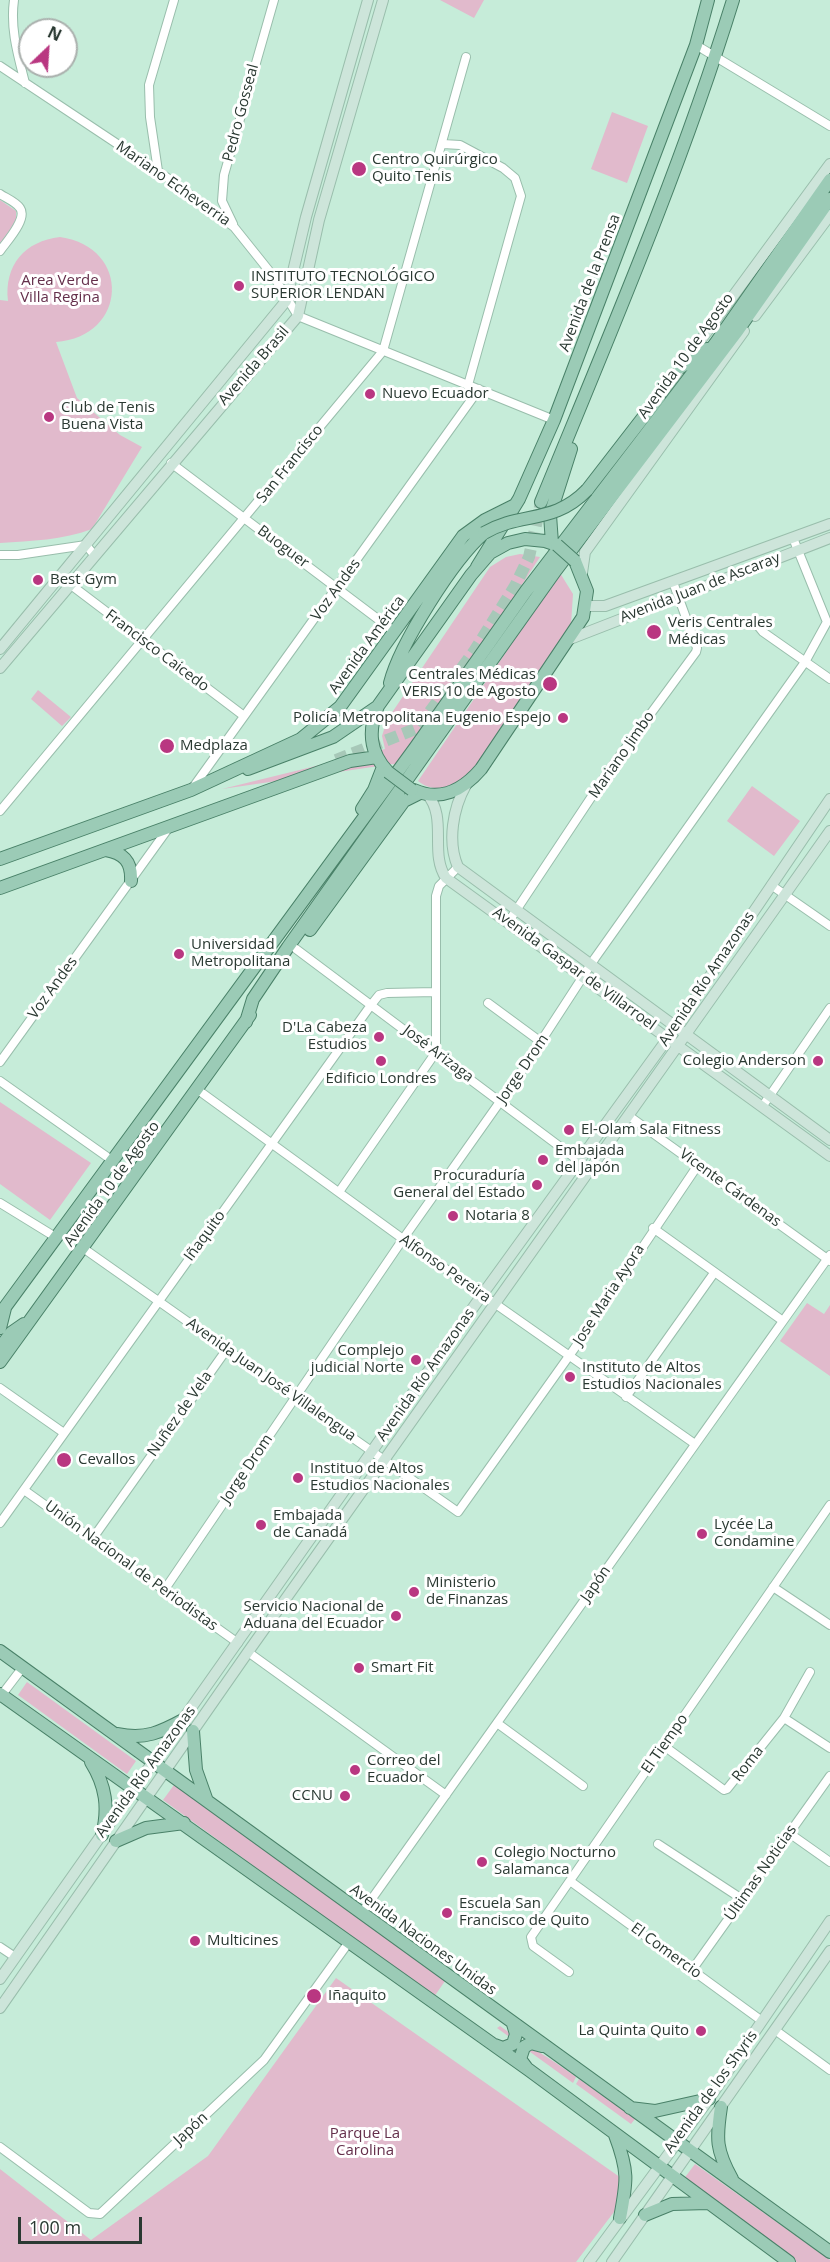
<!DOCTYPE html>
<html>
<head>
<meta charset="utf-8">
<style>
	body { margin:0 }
	#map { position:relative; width:830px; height:2262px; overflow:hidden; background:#c6ecd9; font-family:"Open Sans",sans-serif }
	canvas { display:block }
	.north { position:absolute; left:18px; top:18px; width:60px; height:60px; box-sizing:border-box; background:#fff; border:2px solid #aab0ad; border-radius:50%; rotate:25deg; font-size:16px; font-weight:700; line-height:24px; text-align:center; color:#2a3932 }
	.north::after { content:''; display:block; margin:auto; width:21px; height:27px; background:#b93781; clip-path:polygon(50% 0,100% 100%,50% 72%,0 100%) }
	.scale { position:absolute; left:18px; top:2217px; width:124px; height:27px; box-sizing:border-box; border:3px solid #2a3932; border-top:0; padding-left:8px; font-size:18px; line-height:21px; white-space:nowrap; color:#2a3932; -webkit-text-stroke:4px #fff; paint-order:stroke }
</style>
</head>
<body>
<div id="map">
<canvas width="830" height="2262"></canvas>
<div class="north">N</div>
<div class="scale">100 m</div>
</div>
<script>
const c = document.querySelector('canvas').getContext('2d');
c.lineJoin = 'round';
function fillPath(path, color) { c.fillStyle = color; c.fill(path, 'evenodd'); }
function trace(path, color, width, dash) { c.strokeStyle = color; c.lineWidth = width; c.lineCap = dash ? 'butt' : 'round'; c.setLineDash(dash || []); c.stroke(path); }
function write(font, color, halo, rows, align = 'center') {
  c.font = font + ' "Open Sans",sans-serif'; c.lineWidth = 6; c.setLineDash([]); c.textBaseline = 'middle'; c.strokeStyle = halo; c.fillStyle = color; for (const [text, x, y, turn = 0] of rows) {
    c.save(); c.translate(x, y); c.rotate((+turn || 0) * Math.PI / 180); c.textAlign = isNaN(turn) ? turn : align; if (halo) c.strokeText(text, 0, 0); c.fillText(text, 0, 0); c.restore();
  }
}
fillPath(new Path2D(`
	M 440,0 L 484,0 L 474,18 Z
	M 612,112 L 648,126 L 627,183 L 591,169 Z
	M 0,200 L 16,211 L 16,223 L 0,246 Z
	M 60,237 C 132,247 128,337 56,342 L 77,398 L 120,435 L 142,447 L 92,529 C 63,540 31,541 0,543 L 0,300 L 8,301 C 4,265 25,241 60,237 Z
	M 520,554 L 540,557 L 465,672 L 398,767 L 393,764 L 222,789 L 385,749 L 382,736 L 387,720 L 490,567 L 506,557 Z
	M 560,573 L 573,594 L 571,625 L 473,771 C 457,785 437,796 418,781 Z
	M 38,690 L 71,717 L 62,726 L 31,699 Z
	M 752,786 L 800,821 L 774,856 L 727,821 Z
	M 0,1102 L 91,1163 L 50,1220 L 0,1184 Z
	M 807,1303 L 824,1314 L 830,1305 L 830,1376 L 780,1341 Z
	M 27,1682 L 136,1761 L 127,1774 L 18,1695 Z
	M 174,1785 L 445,1981 L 434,1997 L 163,1800 Z
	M 336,1978 L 624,2180 L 617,2208 L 576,2262 L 0,2262 L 0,2169 L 91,2240 L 208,2156 Z
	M 500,2026 C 525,2045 551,2058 576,2077 L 573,2083 L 497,2028 Z
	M 579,2079 L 635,2119 L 631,2124 L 576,2084 Z
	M 695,2164 L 830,2260 L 830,2262 L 797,2262 L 683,2180 Z`), '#e1bacc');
trace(new Path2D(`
	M 336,760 L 418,728 L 475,650 L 515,586 L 529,557 L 541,502`), '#a7c8b8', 12, [12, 6]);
const street = new Path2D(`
	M 14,0 C 10,29 18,55 25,83
	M 696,45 L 830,126
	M 0,66 L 158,171 L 234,227 L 274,277 L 298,316 L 554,420
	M 443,144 L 460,145 L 503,168 L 515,178 L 521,196 L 468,385
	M 158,171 L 150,117 L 149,85 L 174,0
	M 0,194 C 6,198 16,202 20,208 C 28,219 6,242 0,251
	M 233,224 L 222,201 L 224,175 L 274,0
	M 171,463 L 395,632
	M 0,555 L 18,555 L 86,545 L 95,556
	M 71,585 L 244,716
	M 754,621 L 763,632 L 830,679
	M 194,786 L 479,389
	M 0,811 L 383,351 L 466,57
	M 771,885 L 830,926
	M 509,921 L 610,769 L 696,652 L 697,648 L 673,582
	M 296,949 L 579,1161
	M 488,1003 L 541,1042
	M 0,1062 L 170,826
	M 0,1081 L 113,1161
	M 198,1090 L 403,1239 L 695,1444
	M 762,1107 L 830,1008
	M 629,1116 L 830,1261
	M 339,1192 L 436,1052 L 436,896 L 439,886 L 458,867
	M 0,1203 L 57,1238
	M 653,1228 L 783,1321
	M 83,1248 L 458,1512 L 574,1349 L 698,1165
	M 0,1388 L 64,1433
	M 626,1397 L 714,1273
	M 24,1490 L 238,1643
	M 0,1523 L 371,1005 L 379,995 L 387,993 L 435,992
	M 93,1538 L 227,1349
	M 773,1587 L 830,1625
	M 165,1589 L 403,1239 L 521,1072 L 595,958 L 805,662 L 827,622 L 793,538
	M 248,1652 L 446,1795
	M 0,1697 L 23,1667
	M 784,1718 L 830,1748
	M 497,1723 L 583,1786
	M 664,1746 L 724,1790 L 727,1789 L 784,1718 L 810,1672
	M 789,1833 L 830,1862
	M 658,1844 L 742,1899
	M 570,1881 L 762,2021
	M 361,1914 L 830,1255
	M 0,1947 L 15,1957
	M 692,1970 L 830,1776
	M 569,1972 L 533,1946 L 531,1937 L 830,1505
	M 775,2030 L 830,2070
	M 0,2147 L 89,2213 L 100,2214 L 264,2060 L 349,1942`);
const secondary = new Path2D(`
	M 755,316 L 830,215
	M 659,397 L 830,164
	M 582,573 L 585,552 L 744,331
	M 587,606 L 605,606 L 830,524
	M 570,639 L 830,538
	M 0,649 L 286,301 L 306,217 L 368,0
	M 0,668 L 298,316 L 319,220 L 383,0
	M 466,785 C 453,808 447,842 458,867 L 830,1140
	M 427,794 C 448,818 429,853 446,878 L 830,1156
	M 0,1979 L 482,1295 L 668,1038 L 830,799
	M 0,2008 L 248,1652 L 830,831
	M 589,2262 L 709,2099 L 830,1921
	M 612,2262 L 830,1951`);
const primary = new Path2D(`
	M 681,367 L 707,349
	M 587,490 L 659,397
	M 541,502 C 609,336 680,171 733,0
	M 552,543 L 550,515 L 571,449
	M 477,567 L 519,499 L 554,420 L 696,45 L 708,0
	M 390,683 C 400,644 453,560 484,533
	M 248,769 L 333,737 L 377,707
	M 388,772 C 369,752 368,730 378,706 L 471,575 L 490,553 L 508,543 L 525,539 L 545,541 L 557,545
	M 414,790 C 440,802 463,790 481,769 L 583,617 L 587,591 L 575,561
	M 362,809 L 374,790 L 383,767
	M 106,850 C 124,853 132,862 131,881
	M 0,859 L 191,790 L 301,739 L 340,707 L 463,536 L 485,520 L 515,505
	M 0,888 L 350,761 L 377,757
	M 310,930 L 404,801 L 420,793
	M 246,1022 L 253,999 L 288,947 L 556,570 L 738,330 L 830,199
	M 0,1314 L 415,748 L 526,591 L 715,344 L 830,180
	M 0,1328 L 5,1308
	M 0,1348 L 11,1333 L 24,1324
	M 0,1362 L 250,1015
	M 0,1651 L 830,2252
	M 0,1694 L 529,2070 L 789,2262
	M 193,1731 L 196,1770 L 207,1801
	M 118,1734 C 145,1740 161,1732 185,1719
	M 91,1762 C 106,1786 109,1808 102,1835
	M 116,1841 L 146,1828 L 184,1823
	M 495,2045 L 503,2048 L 513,2044 L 516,2034 L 513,2024
	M 526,2067 L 520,2059 L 524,2047 L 531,2043 L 542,2046
	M 721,2107 C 716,2139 716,2150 732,2179
	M 630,2108 L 655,2111 L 709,2099
	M 615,2135 C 629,2172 627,2181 620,2218
	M 645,2215 L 672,2204 L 708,2203`);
trace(street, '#99beac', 10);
trace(secondary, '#99beac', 12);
trace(primary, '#498168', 14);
trace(street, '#fff', 8);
trace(secondary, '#cde5da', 10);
trace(primary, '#9bcbb6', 12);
const primaryBridge = new Path2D(`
	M 484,533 C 521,511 553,525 587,490
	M 557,545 L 575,561
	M 388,772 L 412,790`);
trace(primaryBridge, '#498168', 14, []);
trace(primaryBridge, '#9bcbb6', 12);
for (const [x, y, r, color] of [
	[359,169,8,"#b93781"],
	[239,286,6,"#b93781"],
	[370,394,6,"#b93781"],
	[49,417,6,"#b93781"],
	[38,580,6,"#b93781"],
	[654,632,8,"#b93781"],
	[550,684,8,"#b93781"],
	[563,718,6,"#b93781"],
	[167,746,8,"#b93781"],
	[179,954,6,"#b93781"],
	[379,1037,6,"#b93781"],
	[381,1061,6,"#b93781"],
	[818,1061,6,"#b93781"],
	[569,1130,6,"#b93781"],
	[543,1160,6,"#b93781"],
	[537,1185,6,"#b93781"],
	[453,1216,6,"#b93781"],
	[416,1360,6,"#b93781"],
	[570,1377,6,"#b93781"],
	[64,1460,8,"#b93781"],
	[298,1478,6,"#b93781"],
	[261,1525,6,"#b93781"],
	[702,1534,6,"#b93781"],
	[414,1592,6,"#b93781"],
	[396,1616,6,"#b93781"],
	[359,1668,6,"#b93781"],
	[355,1770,6,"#b93781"],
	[345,1796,6,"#b93781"],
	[482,1862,6,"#b93781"],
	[447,1913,6,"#b93781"],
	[195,1941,6,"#b93781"],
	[314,1996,8,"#b93781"],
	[701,2031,6,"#b93781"]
]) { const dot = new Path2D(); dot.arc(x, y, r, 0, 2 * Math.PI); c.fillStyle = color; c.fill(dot); trace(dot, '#fff', 2); }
write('15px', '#2a3932', '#fff', [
	["Pedro Gosseal",241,113,-75],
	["Mariano Echeverria",173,184,35],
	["Avenida de la Prensa",590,283,-69],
	["Avenida 10 de Agosto",686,356,-54],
	["Avenida Brasil",254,366,-49],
	["San Francisco",290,464,-51],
	["Buoguer",283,547,37],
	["Avenida Juan de Ascaray",700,588,-21],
	["Voz Andes",336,590,-54],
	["Avenida América",367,645,-54],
	["Francisco Caicedo",157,651,37],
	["Mariano Jimbo",622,755,-55],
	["Avenida Gaspar de Villarroel",574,969,36],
	["Avenida Río Amazonas",707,979,-56],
	["Voz Andes",53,988,-54],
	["José Arizaga",438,1054,37],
	["Jorge Drom",523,1069,-56],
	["Avenida 10 de Agosto",112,1184,-54],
	["Vicente Cárdenas",730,1188,36],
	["Iñaquito",205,1236,-54],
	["Alfonso Pereira",445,1269,35],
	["Jose Maria Ayora",609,1295,-57],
	["Avenida Río Amazonas",426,1375,-55],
	["Avenida Juan José Villalengua",271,1380,35],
	["Nuñez de Vela",180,1414,-55],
	["Jorge Drom",247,1469,-56],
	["Unión Nacional de Periodistas",131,1566,36],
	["Japón",596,1584,-55],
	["El Tiempo",665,1744,-55],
	["Roma",748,1764,-52],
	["Avenida Río Amazonas",146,1772,-54],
	["Últimas Noticias",761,1873,-55],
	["Avenida Naciones Unidas",423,1940,36],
	["El Comercio",666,1951,36],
	["Avenida de los Shyris",711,2092,-54],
	["Japón",191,2129,-43]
]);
write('15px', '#2a3932', '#fff', [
	["Centro Quirúrgico",372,160],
	["Quito Tenis",372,177],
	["INSTITUTO TECNOLÓGICO",251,277],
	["SUPERIOR LENDAN",251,294],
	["Nuevo Ecuador",382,394],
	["Club de Tenis",61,408],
	["Buena Vista",61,425],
	["Best Gym",50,580],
	["Veris Centrales",668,623],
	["Médicas",668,640],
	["Centrales Médicas",536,675,"right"],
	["VERIS 10 de Agosto",536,692,"right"],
	["Policía Metropolitana Eugenio Espejo",551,718,"right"],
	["Medplaza",180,746],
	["Universidad",191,945],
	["Metropolitana",191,962],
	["D'La Cabeza",367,1028,"right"],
	["Estudios",367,1045,"right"],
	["Colegio Anderson",806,1061,"right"],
	["Edificio Londres",381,1079,"center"],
	["El-Olam Sala Fitness",581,1130],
	["Embajada",555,1151],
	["del Japón",555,1168],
	["Procuraduría",525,1176,"right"],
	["General del Estado",525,1193,"right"],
	["Notaria 8",465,1216],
	["Complejo",404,1351,"right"],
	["judicial Norte",404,1368,"right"],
	["Instituto de Altos",582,1368],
	["Estudios Nacionales",582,1385],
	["Cevallos",78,1460],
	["Instituo de Altos",310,1469],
	["Estudios Nacionales",310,1486],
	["Embajada",273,1516],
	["de Canadá",273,1533],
	["Lycée La",714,1525],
	["Condamine",714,1542],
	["Ministerio",426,1583],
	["de Finanzas",426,1600],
	["Servicio Nacional de",384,1607,"right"],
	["Aduana del Ecuador",384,1624,"right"],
	["Smart Fit",371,1668],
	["Correo del",367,1761],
	["Ecuador",367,1778],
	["CCNU",333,1796,"right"],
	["Colegio Nocturno",494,1853],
	["Salamanca",494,1870],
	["Escuela San",459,1904],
	["Francisco de Quito",459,1921],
	["Multicines",207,1941],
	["Iñaquito",328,1996],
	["La Quinta Quito",689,2031,"right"]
], 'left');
write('15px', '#642f4b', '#fff', [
	["Area Verde",60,281],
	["Villa Regina",60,298],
	["Parque La",365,2134],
	["Carolina",365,2151]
]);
</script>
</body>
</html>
